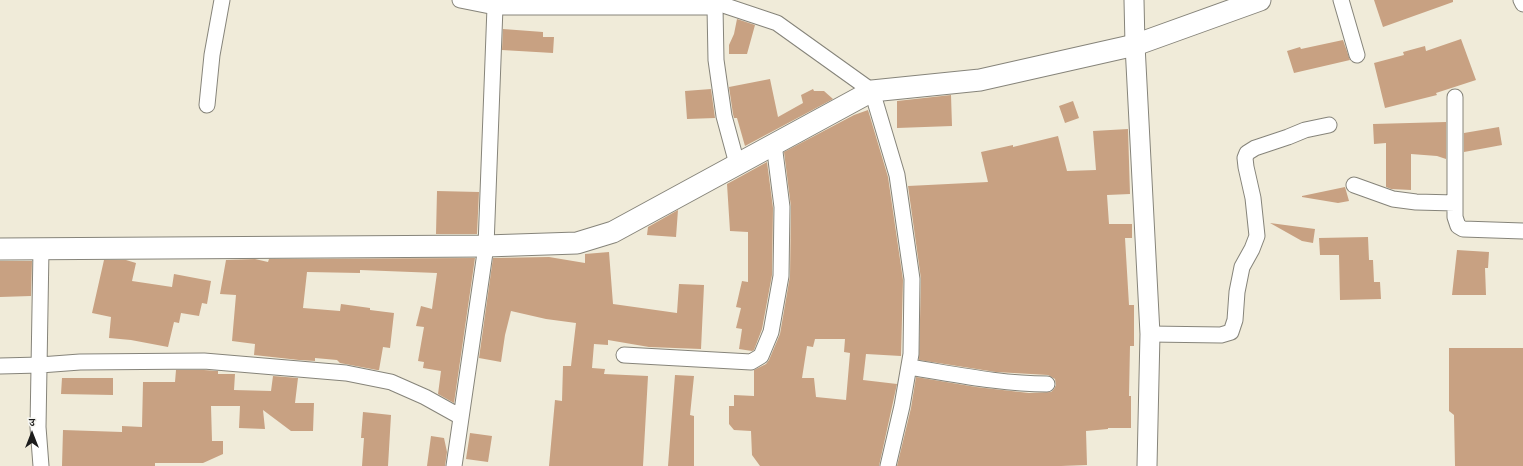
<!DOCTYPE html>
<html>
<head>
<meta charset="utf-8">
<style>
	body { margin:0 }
	#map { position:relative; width:1523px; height:466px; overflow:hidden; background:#f0ebd9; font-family:"EB Garamond","Noto Serif Devanagari",serif }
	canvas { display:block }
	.north { position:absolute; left:12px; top:414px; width:40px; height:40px; -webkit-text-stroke:3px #f6f6f2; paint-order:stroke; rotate:0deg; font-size:11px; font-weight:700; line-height:16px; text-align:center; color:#1c1c1c }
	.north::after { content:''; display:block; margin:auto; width:14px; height:18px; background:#1c1c1c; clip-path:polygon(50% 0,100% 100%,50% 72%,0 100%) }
</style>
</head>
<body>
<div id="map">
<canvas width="1523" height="466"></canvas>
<div class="north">उ</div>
</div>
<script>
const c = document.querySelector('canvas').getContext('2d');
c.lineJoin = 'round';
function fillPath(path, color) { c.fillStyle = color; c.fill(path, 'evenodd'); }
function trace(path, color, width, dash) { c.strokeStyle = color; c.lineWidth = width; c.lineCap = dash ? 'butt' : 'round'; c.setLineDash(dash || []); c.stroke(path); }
fillPath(new Path2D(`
	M 1374,0 L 1453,0 L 1453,2 L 1383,27 Z
	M 737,19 L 755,25 L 747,54 L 729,54 L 729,45 L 734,34 Z
	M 503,29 L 543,32 L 543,37 L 554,37 L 553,53 L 502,50 Z
	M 1461,39 L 1476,80 L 1436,93 L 1437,95 L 1385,108 L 1374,63 L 1404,55 L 1403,52 L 1425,46 L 1426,51 Z
	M 1343,40 L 1350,60 L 1294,73 L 1287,51 L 1300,47 L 1301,49 Z
	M 770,79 L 778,117 L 803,103 L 801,95 L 813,89 L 814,91 L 824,91 L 833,99 L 745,146 L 737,118 L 734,118 L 733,114 L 729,87 Z
	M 711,89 L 715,118 L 687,119 L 685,91 Z
	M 951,95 L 952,126 L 897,128 L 897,101 Z
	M 1073,101 L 1079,118 L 1065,123 L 1059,106 Z
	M 868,110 L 888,177 L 903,280 L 901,356 L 866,354 L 863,380 L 897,384 L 879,466 L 760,466 L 752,455 L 751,431 L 734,430 L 729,424 L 729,406 L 734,406 L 734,395 L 754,396 L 754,370 L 766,364 L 769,360 L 780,334 L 790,276 L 791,207 L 784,152 L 854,115 ZM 815,339 L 845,339 L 844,352 L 850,353 L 846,400 L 816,397 L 814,378 L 802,378 L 807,346 L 813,347 Z
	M 1446,122 L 1446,159 L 1437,156 L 1411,154 L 1411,190 L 1391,189 L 1386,187 L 1386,143 L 1374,144 L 1373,124 Z
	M 1499,127 L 1502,145 L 1464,152 L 1464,133 Z
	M 1128,129 L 1130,194 L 1107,195 L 1109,224 L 1132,224 L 1132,238 L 1125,238 L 1129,305 L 1134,305 L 1134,346 L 1130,346 L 1129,396 L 1131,396 L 1131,428 L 1108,428 L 1108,429 L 1086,431 L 1087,465 L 1061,466 L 897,466 L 911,408 L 916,377 L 976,387 L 1029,393 L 1051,392 L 1054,389 L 1056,385 L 1055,379 L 1048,375 L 996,372 L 919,360 L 921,279 L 908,186 L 988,182 L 981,152 L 1013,145 L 1013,147 L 1058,136 L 1067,171 L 1096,170 L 1093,131 Z
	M 767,162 L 773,208 L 772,275 L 762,329 L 754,350 L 752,351 L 739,349 L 742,329 L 736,328 L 741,308 L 736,307 L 742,281 L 748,282 L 748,232 L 730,231 L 727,184 Z
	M 1345,187 L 1349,201 L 1338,203 L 1302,197 L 1302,196 Z
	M 437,191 L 479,192 L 477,234 L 436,234 Z
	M 678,210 L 676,237 L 647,235 L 648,227 Z
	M 1270,223 L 1315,229 L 1313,243 L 1302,241 Z
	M 1368,237 L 1369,260 L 1373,260 L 1374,282 L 1380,282 L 1381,299 L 1340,300 L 1339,255 L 1320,255 L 1319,238 Z
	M 1457,250 L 1489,252 L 1488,268 L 1485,268 L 1486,295 L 1452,295 Z
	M 609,252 L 613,304 L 677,313 L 679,284 L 704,285 L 701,349 L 649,347 L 608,340 L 608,345 L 594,344 L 592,368 L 605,369 L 604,374 L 648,376 L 643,466 L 549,466 L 555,400 L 562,401 L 563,366 L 571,366 L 576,323 L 546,319 L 511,311 L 505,335 L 501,362 L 479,358 L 493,258 L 549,257 L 585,263 L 585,254 Z
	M 475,258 L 454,403 L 438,394 L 441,371 L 423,368 L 424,362 L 418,361 L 424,327 L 416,326 L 421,306 L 432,309 L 437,273 L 360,270 L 360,273 L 307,272 L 303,308 L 340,311 L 341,304 L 370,308 L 370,310 L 394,313 L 390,348 L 383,347 L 379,370 L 377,370 L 340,363 L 337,360 L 315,358 L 315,361 L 299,360 L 254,355 L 255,344 L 232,341 L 236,295 L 220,294 L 226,260 L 255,259 L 268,262 L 269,259 Z
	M 104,260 L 126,260 L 136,263 L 132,281 L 172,287 L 174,274 L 211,281 L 207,304 L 202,303 L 199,316 L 181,313 L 179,323 L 174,322 L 168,347 L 131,340 L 109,338 L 111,317 L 92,313 Z
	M 0,261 L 32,261 L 31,296 L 0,297 Z
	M 1449,348 L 1523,348 L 1523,466 L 1455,466 L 1454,415 L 1449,411 Z
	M 176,370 L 204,370 L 218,371 L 218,374 L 235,374 L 234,390 L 271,391 L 273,376 L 298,378 L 295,403 L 314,403 L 313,431 L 291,431 L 263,410 L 265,429 L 239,428 L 240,406 L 211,406 L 212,441 L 223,441 L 223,454 L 203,463 L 155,463 L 155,466 L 62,466 L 63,430 L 122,432 L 122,426 L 142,427 L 143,382 L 175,382 Z
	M 675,375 L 694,376 L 690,415 L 694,416 L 694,466 L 668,466 Z
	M 62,378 L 113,378 L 113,395 L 61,394 Z
	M 363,412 L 391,415 L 388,466 L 362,466 L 364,438 L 361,438 Z
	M 470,433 L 492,436 L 488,462 L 466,459 Z
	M 431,436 L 444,438 L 447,452 L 445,466 L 427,466 Z`), '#c8a182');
const minor = new Path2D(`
	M 460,0 L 495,7
	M 1341,0 L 1357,55
	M 1521,0 L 1523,4
	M 715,7 L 716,60 L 724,116 L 737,164
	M 1455,97 L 1455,217 L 1458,226 L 1463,229 L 1523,231
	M 207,105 L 212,55 L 222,0
	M 1354,185 L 1393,199 L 1416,202 L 1455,203
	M 1150,334 L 1221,335 L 1231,332 L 1235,320 L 1237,292 L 1242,267 L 1252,249 L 1257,236 L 1253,198 L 1246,167 L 1245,158 L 1247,153 L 1255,148 L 1288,137 L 1305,130 L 1329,125
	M 624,355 L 751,362 L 761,356 L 771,332 L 781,276 L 782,207 L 774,144
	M 0,366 L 40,365 L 80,362 L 204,361 L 346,373 L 391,382 L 425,397 L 461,417
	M 909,367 C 954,374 1001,384 1047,384
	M 41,466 L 38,427 L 41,249
	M 454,466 L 486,246 L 495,7 L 715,7 L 723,5 L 777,23 L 872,91 L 897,175 L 912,279 L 911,354 L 902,406 L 888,466`);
const tertiary = new Path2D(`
	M 1134,0 L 1135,45 L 1150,334 L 1147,466`);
const secondary = new Path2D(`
	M 0,249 L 486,246 L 577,243 L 613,232 L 872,91 L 980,80 L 1135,45 L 1260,0`);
trace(minor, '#86847a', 17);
trace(tertiary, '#86847a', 21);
trace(secondary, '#86847a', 23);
trace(minor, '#fff', 15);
trace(tertiary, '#fff', 19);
trace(secondary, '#fff', 21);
</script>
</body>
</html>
